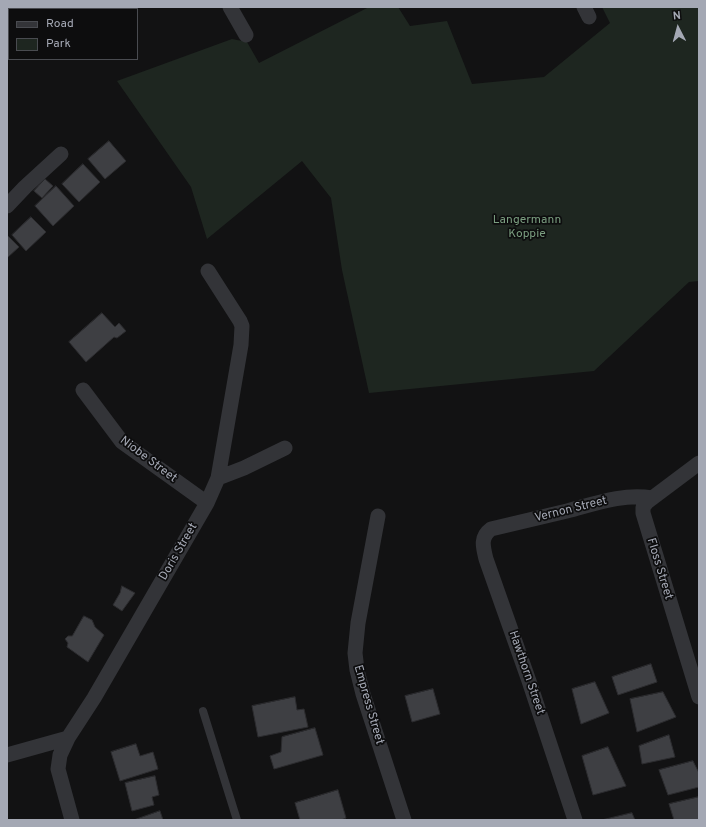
<!DOCTYPE html>
<html>
<head>
<meta charset="utf-8">
<style>
	body { margin:0 }
	#map { position:relative; width:706px; height:827px; overflow:hidden; background:#121213; font-family:Overpass,sans-serif }
	canvas { display:block }
	.frame { position:absolute; inset:0; border:8px solid #a4a8b4; pointer-events:none }
	.legend { position:absolute; left:8px; top:8px; width:130px; height:52px; box-sizing:border-box; background:#0d0d0e; border:1px solid #494b50; margin:0; padding:5px 7px; list-style:none; font-size:12px; color:#a4a8b4 }
	.legend li { display:flex; align-items:center; gap:8px; height:20px }
	.legend b { width:20px; border:1px solid #494b50 }
	.north { position:absolute; left:658px; top:8px; width:40px; height:40px; -webkit-text-stroke:3px #0d0d0e; paint-order:stroke; rotate:354deg; font-size:11px; font-weight:700; line-height:16px; text-align:center; color:#a4a8b4 }
	.north::after { content:''; display:block; margin:auto; width:14px; height:18px; background:#a4a8b4; clip-path:polygon(50% 0,100% 100%,50% 72%,0 100%) }
</style>
</head>
<body>
<div id="map">
<canvas width="706" height="827"></canvas>
<div class="frame"></div>
<ul class="legend">
<li><b style="height:5px;background:#333438"></b>Road</li>
<li><b style="height:11px;background:#1e2620"></b>Park</li>
</ul>
<div class="north">N</div>
</div>
<script>
const c = document.querySelector('canvas').getContext('2d');
c.lineJoin = 'round';
function fillPath(path, color) { c.fillStyle = color; c.fill(path, 'evenodd'); }
function trace(path, color, width, dash) { c.strokeStyle = color; c.lineWidth = width; c.lineCap = dash ? 'butt' : 'round'; c.setLineDash(dash || []); c.stroke(path); }
function write(font, color, halo, rows, align = 'center') {
  c.font = font + ' Overpass,sans-serif'; c.lineWidth = 3.5; c.setLineDash([]); c.textBaseline = 'middle'; c.strokeStyle = halo; c.fillStyle = color; for (const [text, x, y, turn = 0] of rows) {
    c.save(); c.translate(x, y); c.rotate((+turn || 0) * Math.PI / 180); c.textAlign = isNaN(turn) ? turn : align; if (halo) c.strokeText(text, 0, 0); c.fillText(text, 0, 0); c.restore();
  }
}
fillPath(new Path2D(`
	M 369,7 L 398,7 L 410,26 L 447,21 L 472,84 L 544,77 L 610,23 L 602,7 L 699,7 L 699,281 L 689,282 L 594,371 L 369,393 L 342,270 L 331,198 L 302,161 L 207,239 L 191,187 L 117,81 L 232,39 L 247,42 L 259,63 Z`), '#1e2620');
const building = new Path2D(`
	M 9,13 L 9,45 L 7,46 L 7,14 Z
	M 109,141 L 126,161 L 105,179 L 88,159 Z
	M 83,164 L 100,182 L 79,202 L 62,184 Z
	M 45,179 L 53,186 L 42,198 L 34,191 Z
	M 56,186 L 74,206 L 53,226 L 35,206 Z
	M 31,217 L 46,232 L 26,251 L 12,235 Z
	M 7,235 L 19,247 L 7,258 Z
	M 102,313 L 115,327 L 119,323 L 126,331 L 117,338 L 114,337 L 86,362 L 69,342 Z
	M 122,586 L 135,593 L 122,611 L 113,605 L 120,593 Z
	M 84,616 L 92,620 L 95,627 L 104,635 L 88,662 L 67,647 L 68,643 L 65,639 L 68,636 L 72,636 Z
	M 651,664 L 657,682 L 618,695 L 612,677 Z
	M 595,682 L 609,713 L 581,724 L 572,689 Z
	M 433,689 L 440,714 L 412,722 L 405,696 Z
	M 663,692 L 676,717 L 637,732 L 630,699 Z
	M 295,697 L 297,710 L 304,709 L 308,727 L 258,737 L 252,706 Z
	M 315,728 L 323,755 L 274,769 L 270,756 L 281,752 L 282,737 Z
	M 669,735 L 675,757 L 642,764 L 639,746 Z
	M 136,744 L 140,756 L 153,752 L 158,769 L 120,781 L 111,752 Z
	M 608,747 L 626,786 L 593,795 L 582,756 Z
	M 693,761 L 699,773 L 699,787 L 668,795 L 659,770 Z
	M 155,776 L 159,795 L 152,797 L 154,805 L 132,811 L 125,783 Z
	M 338,790 L 346,818 L 341,820 L 300,820 L 295,803 Z
	M 699,797 L 699,820 L 674,820 L 669,804 Z
	M 160,811 L 163,820 L 134,820 Z
	M 632,813 L 635,820 L 602,820 Z`);
fillPath(building, '#3e3f43');
trace(building, '#2c2c2f', 1);
trace(new Path2D(`
	M 203,711 L 237,820`), '#333438', 8);
trace(new Path2D(`
	M 61,7 L 62,9
	M 230,7 L 246,35
	M 584,7 L 589,17
	M 7,206 L 25,187 L 61,154
	M 83,390 L 122,442 L 207,503
	M 699,463 L 647,502 L 643,507 L 643,513 L 699,697
	M 218,478 L 244,468 L 285,448
	M 378,516 L 358,623 L 355,653 L 357,670 L 363,694 L 404,820
	M 7,755 L 68,738
	M 72,820 L 58,769 L 60,755 L 68,738 L 94,698 L 207,503 L 218,478 L 241,345 L 242,326 L 240,321 L 208,271
	M 575,820 L 529,681 L 486,559 C 483,547 480,537 491,529 C 516,523 541,517 567,511 C 594,504 623,493 652,498`), '#333438', 15);
write('12px', '#7b9e80', '#0d0d0e', [
	["Langermann",527,221],
	["Koppie",527,235]
]);
write('12px', '#a4a8b4', '#0d0d0e', [
	["Niobe Street",148,460,37],
	["Vernon Street",571,510,-14],
	["Doris Street",179,552,-60],
	["Floss Street",659,569,73],
	["Hawthorn Street",526,673,71],
	["Empress Street",368,705,74]
]);
</script>
</body>
</html>
